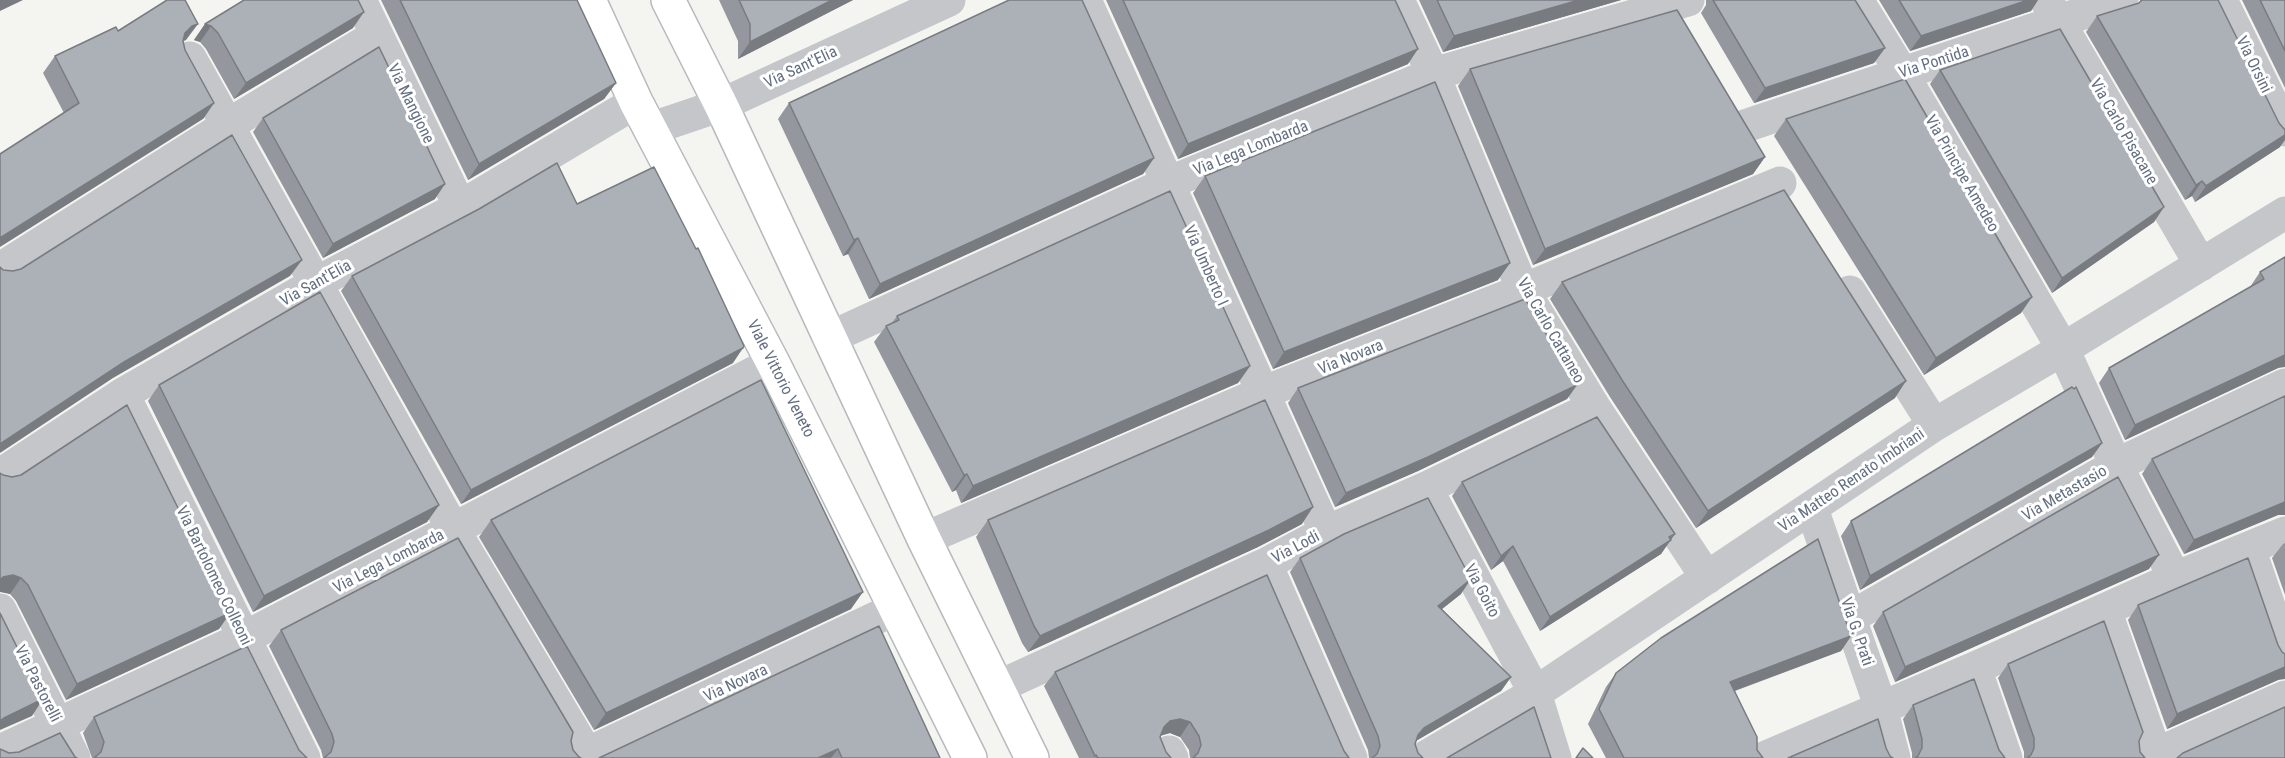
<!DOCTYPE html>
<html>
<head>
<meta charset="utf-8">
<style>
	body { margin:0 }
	canvas { display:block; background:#f4f4f0 }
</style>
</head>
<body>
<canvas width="2285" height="758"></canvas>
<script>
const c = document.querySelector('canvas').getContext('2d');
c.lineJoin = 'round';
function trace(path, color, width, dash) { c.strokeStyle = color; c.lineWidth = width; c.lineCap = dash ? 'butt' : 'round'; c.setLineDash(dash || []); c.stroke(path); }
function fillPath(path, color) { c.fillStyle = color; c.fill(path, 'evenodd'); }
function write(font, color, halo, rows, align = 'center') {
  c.font = font + ' "Roboto Condensed",sans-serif'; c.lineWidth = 6; c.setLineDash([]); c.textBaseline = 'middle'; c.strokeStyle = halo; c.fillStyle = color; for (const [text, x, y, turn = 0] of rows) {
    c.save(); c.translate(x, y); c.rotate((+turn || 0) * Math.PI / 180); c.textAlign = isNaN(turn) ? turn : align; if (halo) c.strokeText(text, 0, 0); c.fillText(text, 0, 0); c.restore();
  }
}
const secondary = new Path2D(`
	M 589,0 L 636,102 L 773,363 L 970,758
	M 668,0 L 721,105 L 924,539 L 1032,758`);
trace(secondary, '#b6b9be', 36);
trace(new Path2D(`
	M 360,0 L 460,207
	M 1085,0 L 1326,532
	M 1398,0 L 1433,74 L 1523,290 L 1594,407 L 1707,578
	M 1857,0 L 1902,73 L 2063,349 L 2116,465 L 2175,578
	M 2046,0 L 2201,265
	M 2221,0 L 2285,130
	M 190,58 L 453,529 L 587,754
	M 1745,126 L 2122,0
	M 650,129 L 721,105 L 949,0
	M 0,269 L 228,125 L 377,35
	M 1850,292 L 1934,425
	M 829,338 L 1168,183 L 1433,74 L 1688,0
	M 123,394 L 304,758
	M 0,475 L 123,394 L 316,283 L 460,207 L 636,102
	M 1426,488 L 1535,693 L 1555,758
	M 1812,509 L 1881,708 L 1894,758
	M 924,539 L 1262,393 L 1523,290 L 1780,183
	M 2249,548 L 2285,653
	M 1266,564 L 1351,758
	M 0,610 L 74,758
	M 2105,610 L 2157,758
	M 1851,617 L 2116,465 L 2285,385
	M 1975,668 L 2006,758
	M 998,687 L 1266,564 L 1326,532 L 1426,488 L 1594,407
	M 0,751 L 244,638 L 773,363
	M 1169,752 L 1172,758
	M 578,758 L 895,609
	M 1424,758 L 1535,693 L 1934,425 L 2063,349 L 2285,213
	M 1764,758 L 1975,668 L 2175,578 L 2285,533
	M 2147,758 L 2285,697`), '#c4c6ca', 33);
trace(secondary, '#fff', 33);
fillPath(new Path2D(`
	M 381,0 L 577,0 L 616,83 L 604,99 L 468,180 Z
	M 719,0 L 853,0 L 738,59 L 738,41 Z
	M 1106,0 L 1395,0 L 1408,64 L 1178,159 Z
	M 1419,0 L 1621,0 L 1443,52 Z
	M 1706,0 L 1855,0 L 1885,48 L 1874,63 L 1754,103 L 1701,13 L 1706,5 Z
	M 1879,0 L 2038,0 L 2031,11 L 1910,51 Z
	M 2140,0 L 2218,0 L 2280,147 L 2195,202 L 2192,196 L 2185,200 L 2086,32 L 2097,16 L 2139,3 L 2140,1 Z
	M 2242,0 L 2285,0 L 2285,88 Z
	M 205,24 L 353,28 L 234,99 L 206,49 L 200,42 L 194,40 Z
	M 118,31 L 186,40 L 183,41 L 185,50 L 214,103 L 203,119 L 64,113 L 43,73 L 55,56 Z
	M 1470,69 L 1765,157 L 1753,174 L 1533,265 L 1458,86 Z
	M 1940,70 L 2164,207 L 2154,222 L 2052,293 L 1930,84 Z
	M 789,103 L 1154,158 L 1143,174 L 869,299 L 848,254 L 843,256 L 778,119 Z
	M 263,118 L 435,199 L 323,258 L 253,132 Z
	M 1786,119 L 2021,313 L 1924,375 L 1774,136 Z
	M 1205,176 L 1498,280 L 1273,369 L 1193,193 Z
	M 577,204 L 733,363 L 461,504 L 341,291 L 352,276 Z
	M 2285,257 L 2278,368 L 2125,440 L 2099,383 L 2109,368 L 2250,287 L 2260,272 Z
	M 1562,282 L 1895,398 L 1696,528 L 1610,397 L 1550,299 Z
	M 897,316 L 1250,366 L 1238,383 L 961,503 L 956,490 L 952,492 L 874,342 L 886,326 L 892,323 Z
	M 159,385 L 439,505 L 427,522 L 253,612 L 148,401 Z
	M 1577,385 L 1567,399 L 1418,471 L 1335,507 L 1288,403 L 1298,388 Z
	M 2285,396 L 2285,515 L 2278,515 L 2184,554 L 2142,474 L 2152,459 Z
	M 2102,443 L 2092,457 L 1860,590 L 1841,536 L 1851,521 Z
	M 3,475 L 230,613 L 219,629 L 66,700 L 16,601 L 10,594 L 2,591 Z
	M 1462,482 L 1671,539 L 1661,554 L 1540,631 L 1503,561 L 1491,570 L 1452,496 Z
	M 491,520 L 851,609 L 594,730 L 479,537 Z
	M 988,520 L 1302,524 L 1258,547 L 1028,652 L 1022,643 L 976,537 Z
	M 2285,543 L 2285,595 L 2272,558 L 2283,544 Z
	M 1300,558 L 1461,594 L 1442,609 L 1511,677 L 1501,691 L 1416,741 L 1415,744 L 1418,753 L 1423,758 L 1369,758 L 1368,750 L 1290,572 Z
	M 2149,569 L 1895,682 L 1873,626 L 1883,612 Z
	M 2138,605 L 2278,645 L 2282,652 L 2278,680 L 2167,729 L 2128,620 Z
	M 879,626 L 940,758 L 599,758 Z
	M 281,630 L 571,741 L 573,750 L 579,757 L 581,758 L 323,758 L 321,750 L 269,646 Z
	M 1851,636 L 1841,651 L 1735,691 L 1757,750 L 1763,758 L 1606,758 L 1588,724 L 1606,687 L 1616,673 Z
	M 2008,664 L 2139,741 L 2140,752 L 2145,758 L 2024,758 L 2024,752 L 1998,678 Z
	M 1055,672 L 1344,751 L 1349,758 L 1190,758 L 1189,750 L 1180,737 L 1170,733 L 1161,735 L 1160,737 L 1166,752 L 1171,758 L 1079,758 L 1044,686 Z
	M 1913,705 L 1999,750 L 2005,758 L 1912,758 L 1912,753 L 1903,719 Z
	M 94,717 L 299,750 L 307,758 L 92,758 L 83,733 Z`), '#94989e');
fillPath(new Path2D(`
	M 0,0 L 23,0 L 0,11 Z
	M 832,0 L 853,0 L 738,59 L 750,42 Z
	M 1579,0 L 1621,0 L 1443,52 L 1454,36 Z
	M 2028,0 L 2038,0 L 2031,11 L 1910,51 L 1921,36 Z
	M 364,12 L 353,28 L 234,99 L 246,83 Z
	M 198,24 L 186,40 L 180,42 L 185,33 L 192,26 Z
	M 205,24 L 211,26 L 200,42 L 194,40 Z
	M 1885,48 L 1874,63 L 1754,103 L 1765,88 Z
	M 1418,49 L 1408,64 L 1178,159 L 1188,144 Z
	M 616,83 L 604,99 L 468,180 L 479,164 Z
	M 214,103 L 203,119 L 0,247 L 0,238 L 1,237 Z
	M 2285,135 L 2285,140 L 2280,147 L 2195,202 L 2206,186 Z
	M 1765,157 L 1753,174 L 1533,265 L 1545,249 Z
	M 1154,158 L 1143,174 L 869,299 L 880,284 Z
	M 2202,181 L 2192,196 L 2185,200 L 2196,185 Z
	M 445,184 L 435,199 L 323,258 L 333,244 Z
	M 2164,207 L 2154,222 L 2052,293 L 2062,278 Z
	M 858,238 L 848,254 L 843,256 L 854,240 Z
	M 302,260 L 290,276 L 113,378 L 0,453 L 0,444 L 1,443 L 124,362 Z
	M 1510,263 L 1498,280 L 1273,369 L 1284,352 Z
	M 2032,297 L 2021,313 L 1924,375 L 1936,358 Z
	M 743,348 L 733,363 L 461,504 L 471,490 Z
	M 2285,355 L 2285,367 L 2278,368 L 2125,440 L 2135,425 Z
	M 1250,366 L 1238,383 L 961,503 L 973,486 Z
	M 1906,381 L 1895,398 L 1696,528 L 1708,511 Z
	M 1577,385 L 1567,399 L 1418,471 L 1335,507 L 1346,493 Z
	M 2102,443 L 2092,457 L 1860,590 L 1870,576 Z
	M 967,474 L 956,490 L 952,492 L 964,475 Z
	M 2285,502 L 2285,515 L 2278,515 L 2184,554 L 2194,540 Z
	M 439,505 L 427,522 L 253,612 L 264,596 Z
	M 1313,507 L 1302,524 L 1258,547 L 1028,652 L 1040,636 Z
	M 1675,534 L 1661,554 L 1540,631 L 1550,617 Z
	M 1513,546 L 1503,561 L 1491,570 L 1501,556 Z
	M 2159,555 L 2149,569 L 1895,682 L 1905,667 Z
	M 13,575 L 21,578 L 10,594 L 0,592 L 0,580 L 3,577 Z
	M 1471,579 L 1461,594 L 1428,620 L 1438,606 Z
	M 863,592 L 851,609 L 594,730 L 606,713 Z
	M 230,613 L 219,629 L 66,700 L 77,684 Z
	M 1851,636 L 1841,651 L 1720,696 L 1730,682 Z
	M 2285,667 L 2285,679 L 2278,680 L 2167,729 L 2177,714 Z
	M 1511,677 L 1501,691 L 1414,742 L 1418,735 L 1424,728 Z
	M 43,699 L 32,716 L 0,730 L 0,721 L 4,718 Z
	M 1180,719 L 1190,722 L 1180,737 L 1170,733 L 1160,736 L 1164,727 L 1170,721 Z
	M 838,749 L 831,758 L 818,758 Z`), '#787c81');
const building = new Path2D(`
	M 167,0 L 185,0 L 198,24 L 192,26 L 185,33 L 183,41 L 185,50 L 214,103 L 0,238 L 0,154 L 79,103 L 55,56 L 116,27 L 118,31 Z
	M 244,0 L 358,0 L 364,12 L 246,83 L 218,33 L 211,26 L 205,24 Z
	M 400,0 L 577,0 L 616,83 L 479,164 Z
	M 739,0 L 832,0 L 750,42 L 750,24 Z
	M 1009,0 L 1082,0 L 1154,158 L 880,284 L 858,238 L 854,240 L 789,103 Z
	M 1123,0 L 1395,0 L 1418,49 L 1188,144 Z
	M 1437,0 L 1579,0 L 1454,36 Z
	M 1713,0 L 1855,0 L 1885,48 L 1765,88 Z
	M 1899,0 L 2028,0 L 1921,36 Z
	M 2142,0 L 2218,0 L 2279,123 L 2285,130 L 2285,135 L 2206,186 L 2202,181 L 2196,185 L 2097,16 L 2139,3 Z
	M 2260,0 L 2285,0 L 2285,51 Z
	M 1677,10 L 1765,157 L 1545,249 L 1470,69 Z
	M 2060,29 L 2164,207 L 2062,278 L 1940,70 Z
	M 379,47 L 445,184 L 333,244 L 263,118 Z
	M 1905,79 L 2032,297 L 1936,358 L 1786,119 Z
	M 1435,82 L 1510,263 L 1284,352 L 1205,176 Z
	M 232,135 L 302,260 L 124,362 L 0,444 L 0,267 L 3,270 L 13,271 L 21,269 Z
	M 557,163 L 577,204 L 654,167 L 696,249 L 698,248 L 744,346 L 743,348 L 471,490 L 352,276 L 479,209 Z
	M 1784,190 L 1906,381 L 1708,511 L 1622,380 L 1562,282 Z
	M 1170,191 L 1250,366 L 973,486 L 967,474 L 964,475 L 886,326 L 899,320 L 897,316 Z
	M 2285,257 L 2285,355 L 2135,425 L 2109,368 L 2264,279 L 2260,272 Z
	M 320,292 L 439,505 L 264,596 L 159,385 Z
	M 1525,299 L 1577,385 L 1428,457 L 1346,493 L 1298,388 Z
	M 761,380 L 863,592 L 606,713 L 491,520 Z
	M 2072,387 L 2074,389 L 2076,387 L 2102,443 L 1870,576 L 1851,521 Z
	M 2285,396 L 2285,502 L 2194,540 L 2152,459 Z
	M 1265,400 L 1313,507 L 1269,530 L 1040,636 L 1034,626 L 988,520 Z
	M 127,405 L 230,613 L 77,684 L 28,585 L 21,578 L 13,575 L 3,577 L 0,580 L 0,473 L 3,475 L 12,477 L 21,475 Z
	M 1597,417 L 1675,534 L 1669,537 L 1671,540 L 1550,617 L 1513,546 L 1501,556 L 1462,482 Z
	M 2118,477 L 2159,555 L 1905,667 L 1883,612 Z
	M 1428,498 L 1471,579 L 1438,606 L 1511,677 L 1424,728 L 1418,735 L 1415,744 L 1418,753 L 1423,758 L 1372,758 L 1377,754 L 1380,746 L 1378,736 L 1300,558 L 1344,534 Z
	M 458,538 L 573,732 L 571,741 L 573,750 L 579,757 L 581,758 L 324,758 L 331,752 L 334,742 L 332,734 L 281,630 Z
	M 1818,539 L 1851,636 L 1730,682 L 1757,737 L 1757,750 L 1763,758 L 1624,758 L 1599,709 L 1616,673 L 1661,638 Z
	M 2248,558 L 2278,645 L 2282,652 L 2285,654 L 2285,667 L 2177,714 L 2138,605 Z
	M 1267,575 L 1344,751 L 1349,758 L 1193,758 L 1198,753 L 1201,745 L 1199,736 L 1190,722 L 1180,719 L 1170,721 L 1164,727 L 1160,737 L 1166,752 L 1171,758 L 1098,758 L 1096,755 L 1095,756 L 1055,672 Z
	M 0,613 L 43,699 L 4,718 L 0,721 Z
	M 2104,621 L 2143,732 L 2139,741 L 2140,752 L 2145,758 L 2027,758 L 2031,755 L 2034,748 L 2034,738 L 2008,664 Z
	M 879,626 L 940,758 L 842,758 L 838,749 L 818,758 L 599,758 Z
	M 247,646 L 299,750 L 307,758 L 94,758 L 101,752 L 104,742 L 94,717 Z
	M 1974,679 L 1999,750 L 2005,758 L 1915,758 L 1918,756 L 1922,748 L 1922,739 L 1913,705 Z
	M 1534,707 L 1551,758 L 1447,758 Z
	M 2285,707 L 2285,758 L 2177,758 L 2183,753 Z
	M 1878,719 L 1886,748 L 1890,756 L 1893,758 L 1788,758 Z
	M 60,733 L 75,757 L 77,758 L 0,758 L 0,749 L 9,753 L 19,752 Z
	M 1583,748 L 1593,758 L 1576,758 Z`);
fillPath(building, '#acb1b8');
trace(building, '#787c81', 1.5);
write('16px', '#636f81', '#fff', [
	["Via Pontida",1934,63,-18],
	["Via Orsini",2253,65,64],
	["Via Sant'Elia",801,68,-25],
	["Via Mangione",410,104,64],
	["Via Carlo Pisacane",2123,132,60],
	["Via Lega Lombarda",1251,149,-22],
	["Via Principe Amedeo",1961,174,60],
	["Via Umberto I",1205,266,66],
	["Via Sant'Elia",316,284,-29],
	["Via Carlo Cattaneo",1550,331,60],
	["Via Novara",1351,358,-22],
	["Viale Vittorio Veneto",780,379,63],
	["Via Matteo Renato Imbriani",1852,481,-34],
	["Via Metastasio",2065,494,-30],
	["Via Lodi",1296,548,-28],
	["Via Lega Lombarda",389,562,-27],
	["Via Bartolomeo Colleoni",213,576,64],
	["Via Goito",1481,591,62],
	["Via G. Prati",1856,632,71],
	["Via Pastorelli",37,684,63],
	["Via Novara",736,684,-25]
]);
</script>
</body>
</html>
